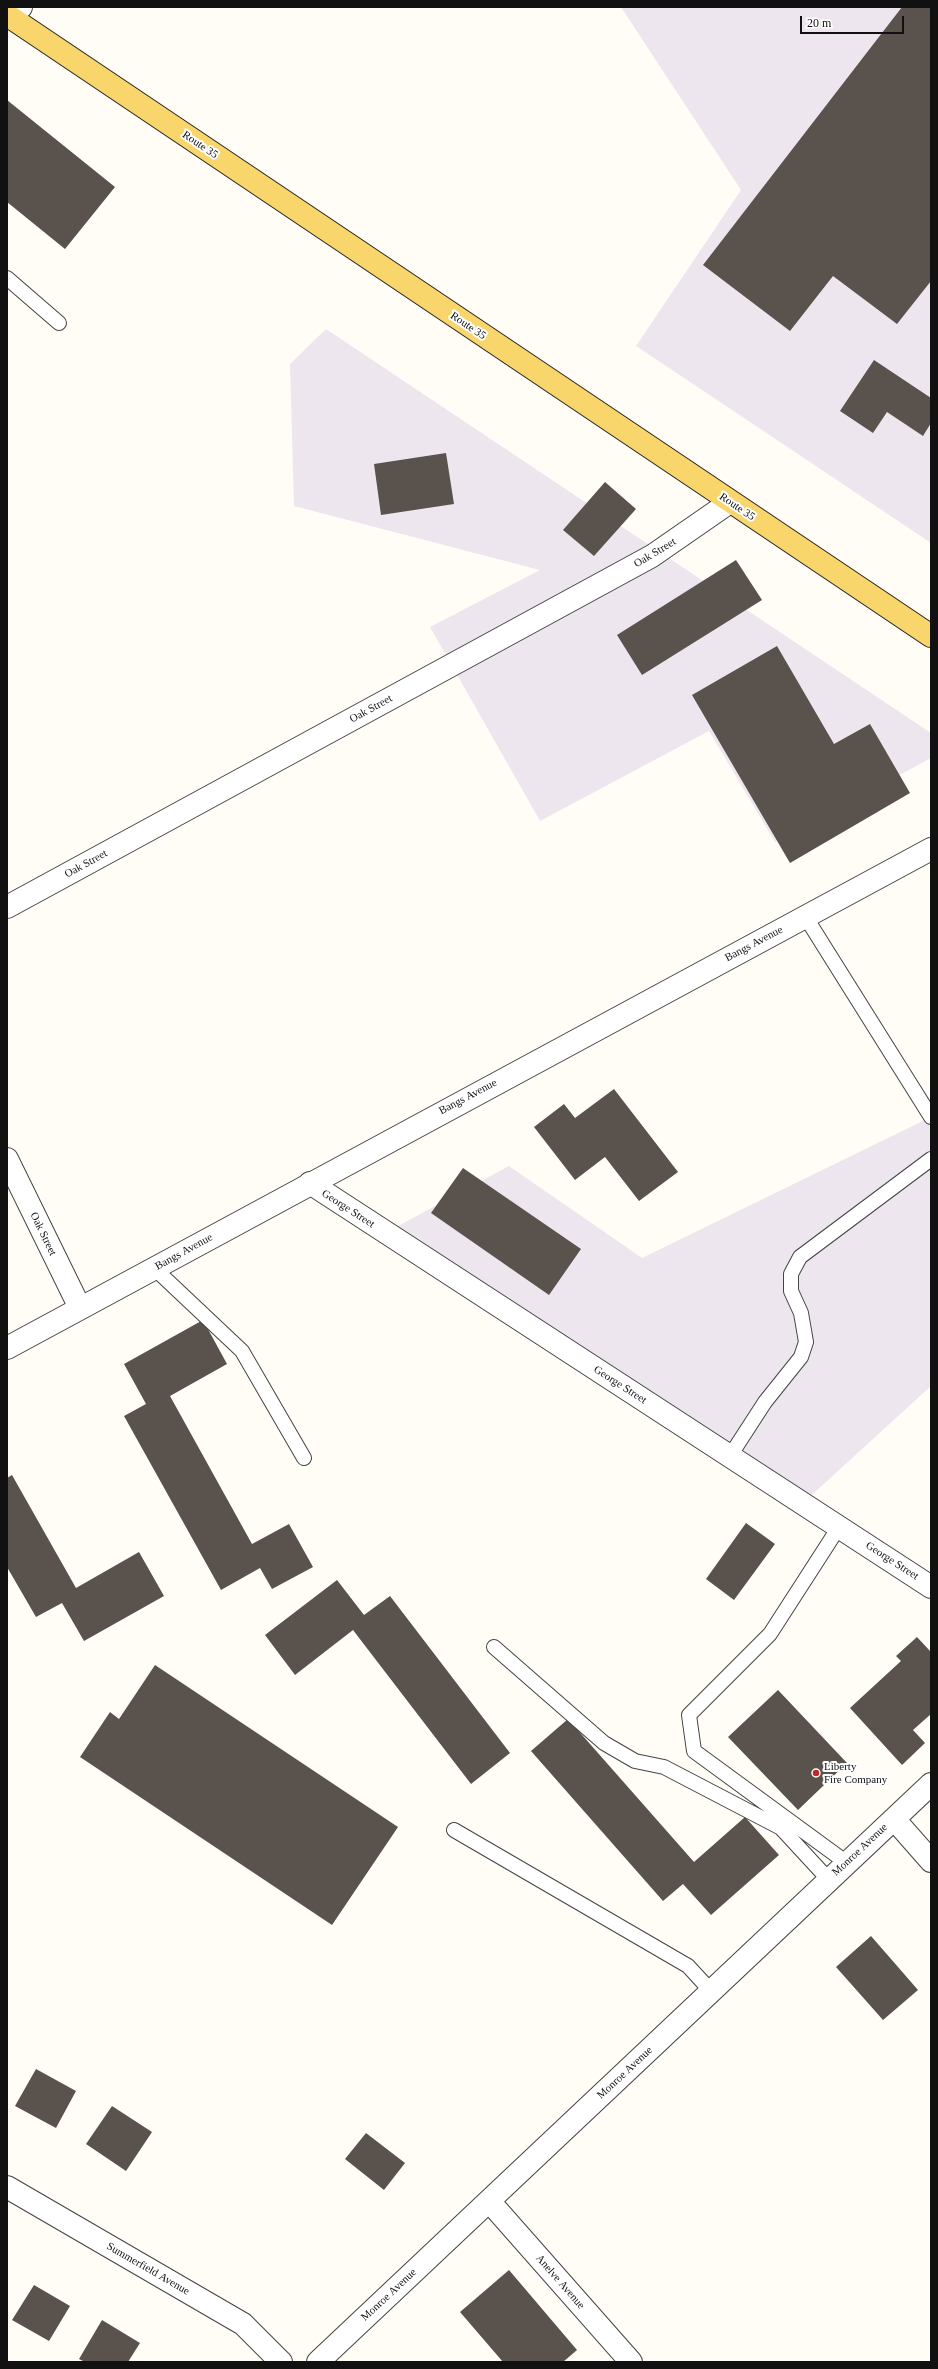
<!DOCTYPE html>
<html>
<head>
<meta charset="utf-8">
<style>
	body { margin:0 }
	#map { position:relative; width:938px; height:2369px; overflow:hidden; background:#fffdf5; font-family:Georgia,serif }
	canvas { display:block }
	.frame { position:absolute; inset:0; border:8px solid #111; pointer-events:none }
	.scale { position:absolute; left:800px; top:16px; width:104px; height:18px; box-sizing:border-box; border:2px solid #111; border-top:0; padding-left:5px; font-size:12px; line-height:14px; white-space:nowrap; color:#111; -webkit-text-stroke:3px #fff; paint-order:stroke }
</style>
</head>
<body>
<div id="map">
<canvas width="938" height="2369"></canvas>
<div class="frame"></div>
<div class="scale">20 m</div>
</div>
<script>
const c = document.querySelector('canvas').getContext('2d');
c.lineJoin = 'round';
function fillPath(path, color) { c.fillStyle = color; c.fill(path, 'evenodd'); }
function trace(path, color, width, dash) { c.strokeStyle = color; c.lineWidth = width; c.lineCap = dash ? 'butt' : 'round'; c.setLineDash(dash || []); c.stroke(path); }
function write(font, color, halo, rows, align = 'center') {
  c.font = font + ' Georgia,serif'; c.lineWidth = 4; c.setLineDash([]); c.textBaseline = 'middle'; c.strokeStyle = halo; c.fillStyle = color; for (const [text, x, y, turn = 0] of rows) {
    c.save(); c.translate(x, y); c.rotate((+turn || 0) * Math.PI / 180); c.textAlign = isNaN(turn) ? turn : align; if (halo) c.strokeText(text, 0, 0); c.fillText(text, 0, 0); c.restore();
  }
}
fillPath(new Path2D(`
	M 621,7 L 931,7 L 931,543 L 636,346 L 741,190 Z
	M 326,329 L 931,733 L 931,758 L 775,842 L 709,731 L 540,821 L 430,627 L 540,570 L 294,506 L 290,364 Z
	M 931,1117 L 931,1386 L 803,1503 L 387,1232 L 509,1166 L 642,1258 Z`), '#eee6ef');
fillPath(new Path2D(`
	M 902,7 L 931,7 L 931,281 L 897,324 L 833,276 L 790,331 L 703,265 Z
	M 7,100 L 115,187 L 65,249 L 7,202 Z
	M 874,360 L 931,398 L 931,423 L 923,436 L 887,412 L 873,433 L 840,411 Z
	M 446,453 L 454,504 L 381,515 L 374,464 Z
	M 605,482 L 636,509 L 594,556 L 563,530 Z
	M 736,560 L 762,600 L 642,675 L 617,635 Z
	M 777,646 L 834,744 L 870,724 L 910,793 L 790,863 L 692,695 Z
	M 614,1089 L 678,1172 L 639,1201 L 605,1157 L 575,1180 L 534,1127 L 564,1104 L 575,1118 Z
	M 463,1168 L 581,1249 L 549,1295 L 431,1213 Z
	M 203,1320 L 227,1364 L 170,1396 L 252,1544 L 289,1524 L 313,1567 L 272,1589 L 260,1568 L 221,1590 L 124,1416 L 146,1404 L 124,1364 Z
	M 12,1475 L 76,1588 L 139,1552 L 164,1596 L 84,1641 L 62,1603 L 36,1617 L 7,1567 L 7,1478 Z
	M 746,1523 L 775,1544 L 734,1600 L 706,1579 Z
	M 337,1580 L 364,1615 L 390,1596 L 510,1753 L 471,1784 L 353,1630 L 295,1675 L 265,1635 Z
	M 917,1637 L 930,1651 L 931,1650 L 931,1714 L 913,1730 L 925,1743 L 902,1765 L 850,1708 L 901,1661 L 896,1656 Z
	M 155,1665 L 398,1827 L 332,1925 L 80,1757 L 110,1712 L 119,1719 Z
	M 778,1690 L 847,1763 L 798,1810 L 728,1737 Z
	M 568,1719 L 694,1862 L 745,1817 L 779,1855 L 711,1915 L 683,1884 L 663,1901 L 531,1751 Z
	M 871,1936 L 918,1990 L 883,2020 L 836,1967 Z
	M 36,2069 L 76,2091 L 56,2128 L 15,2106 Z
	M 112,2106 L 152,2132 L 126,2171 L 86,2144 Z
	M 366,2133 L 405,2163 L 384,2190 L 345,2159 Z
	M 509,2270 L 577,2350 L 563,2362 L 503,2362 L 460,2312 Z
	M 34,2285 L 70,2306 L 49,2341 L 12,2320 Z
	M 102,2320 L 140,2343 L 128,2362 L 85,2362 L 79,2359 Z`), '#5a524d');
const service = new Path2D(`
	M 7,278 L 59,323
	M 805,916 L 931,1117
	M 154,1268 L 242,1351 L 304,1458
	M 730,1456 L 765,1402 L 801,1357 L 806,1342 L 801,1313 L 791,1291 L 791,1274 L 800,1257 L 931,1159
	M 839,1527 L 770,1634 L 689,1715 L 694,1751 L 847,1863
	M 494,1647 L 604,1743 L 635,1761 L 664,1767 L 781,1828 L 829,1880
	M 454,1830 L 688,1966 L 711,1991`);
const minor = new Path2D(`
	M 7,15 L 21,7
	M 7,907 L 652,556 L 730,502
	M 7,1159 L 80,1308
	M 310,1183 L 931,1587
	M 894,1819 L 931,1861
	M 7,2187 L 243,2324 L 281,2362
	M 489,2201 L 631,2362
	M 318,2362 L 931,1784`);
const tertiary = new Path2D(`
	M 7,1348 L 931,849`);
const primary = new Path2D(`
	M 7,15 L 931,636`);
trace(service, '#444', 16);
trace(minor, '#444', 24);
trace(tertiary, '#444', 24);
trace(primary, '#222', 24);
trace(service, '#fff', 14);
trace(minor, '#fff', 22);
trace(tertiary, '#fff', 22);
trace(primary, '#f9d66b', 22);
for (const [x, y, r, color] of [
	[816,1773,4,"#c4262e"]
]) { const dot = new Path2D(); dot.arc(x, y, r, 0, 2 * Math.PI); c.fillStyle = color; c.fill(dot); trace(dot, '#fff', 1.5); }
write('11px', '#111', '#fff', [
	["Route 35",200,145,34],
	["Route 35",468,326,34],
	["Route 35",737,507,34],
	["Oak Street",655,553,-31],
	["Oak Street",371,709,-29],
	["Oak Street",86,864,-29],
	["Bangs Avenue",754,944,-28],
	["Bangs Avenue",468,1097,-28],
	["George Street",348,1209,33],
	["Oak Street",43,1234,64],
	["Bangs Avenue",184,1252,-29],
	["George Street",620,1385,33],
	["George Street",892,1561,33],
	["Monroe Avenue",860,1850,-43],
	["Monroe Avenue",625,2073,-43],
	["Summerfield Avenue",148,2269,30],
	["Anelve Avenue",560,2282,49],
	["Monroe Avenue",389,2295,-43]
]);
write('11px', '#111', '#fff', [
	["Liberty",824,1767],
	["Fire Company",824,1780]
], 'left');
</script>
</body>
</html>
